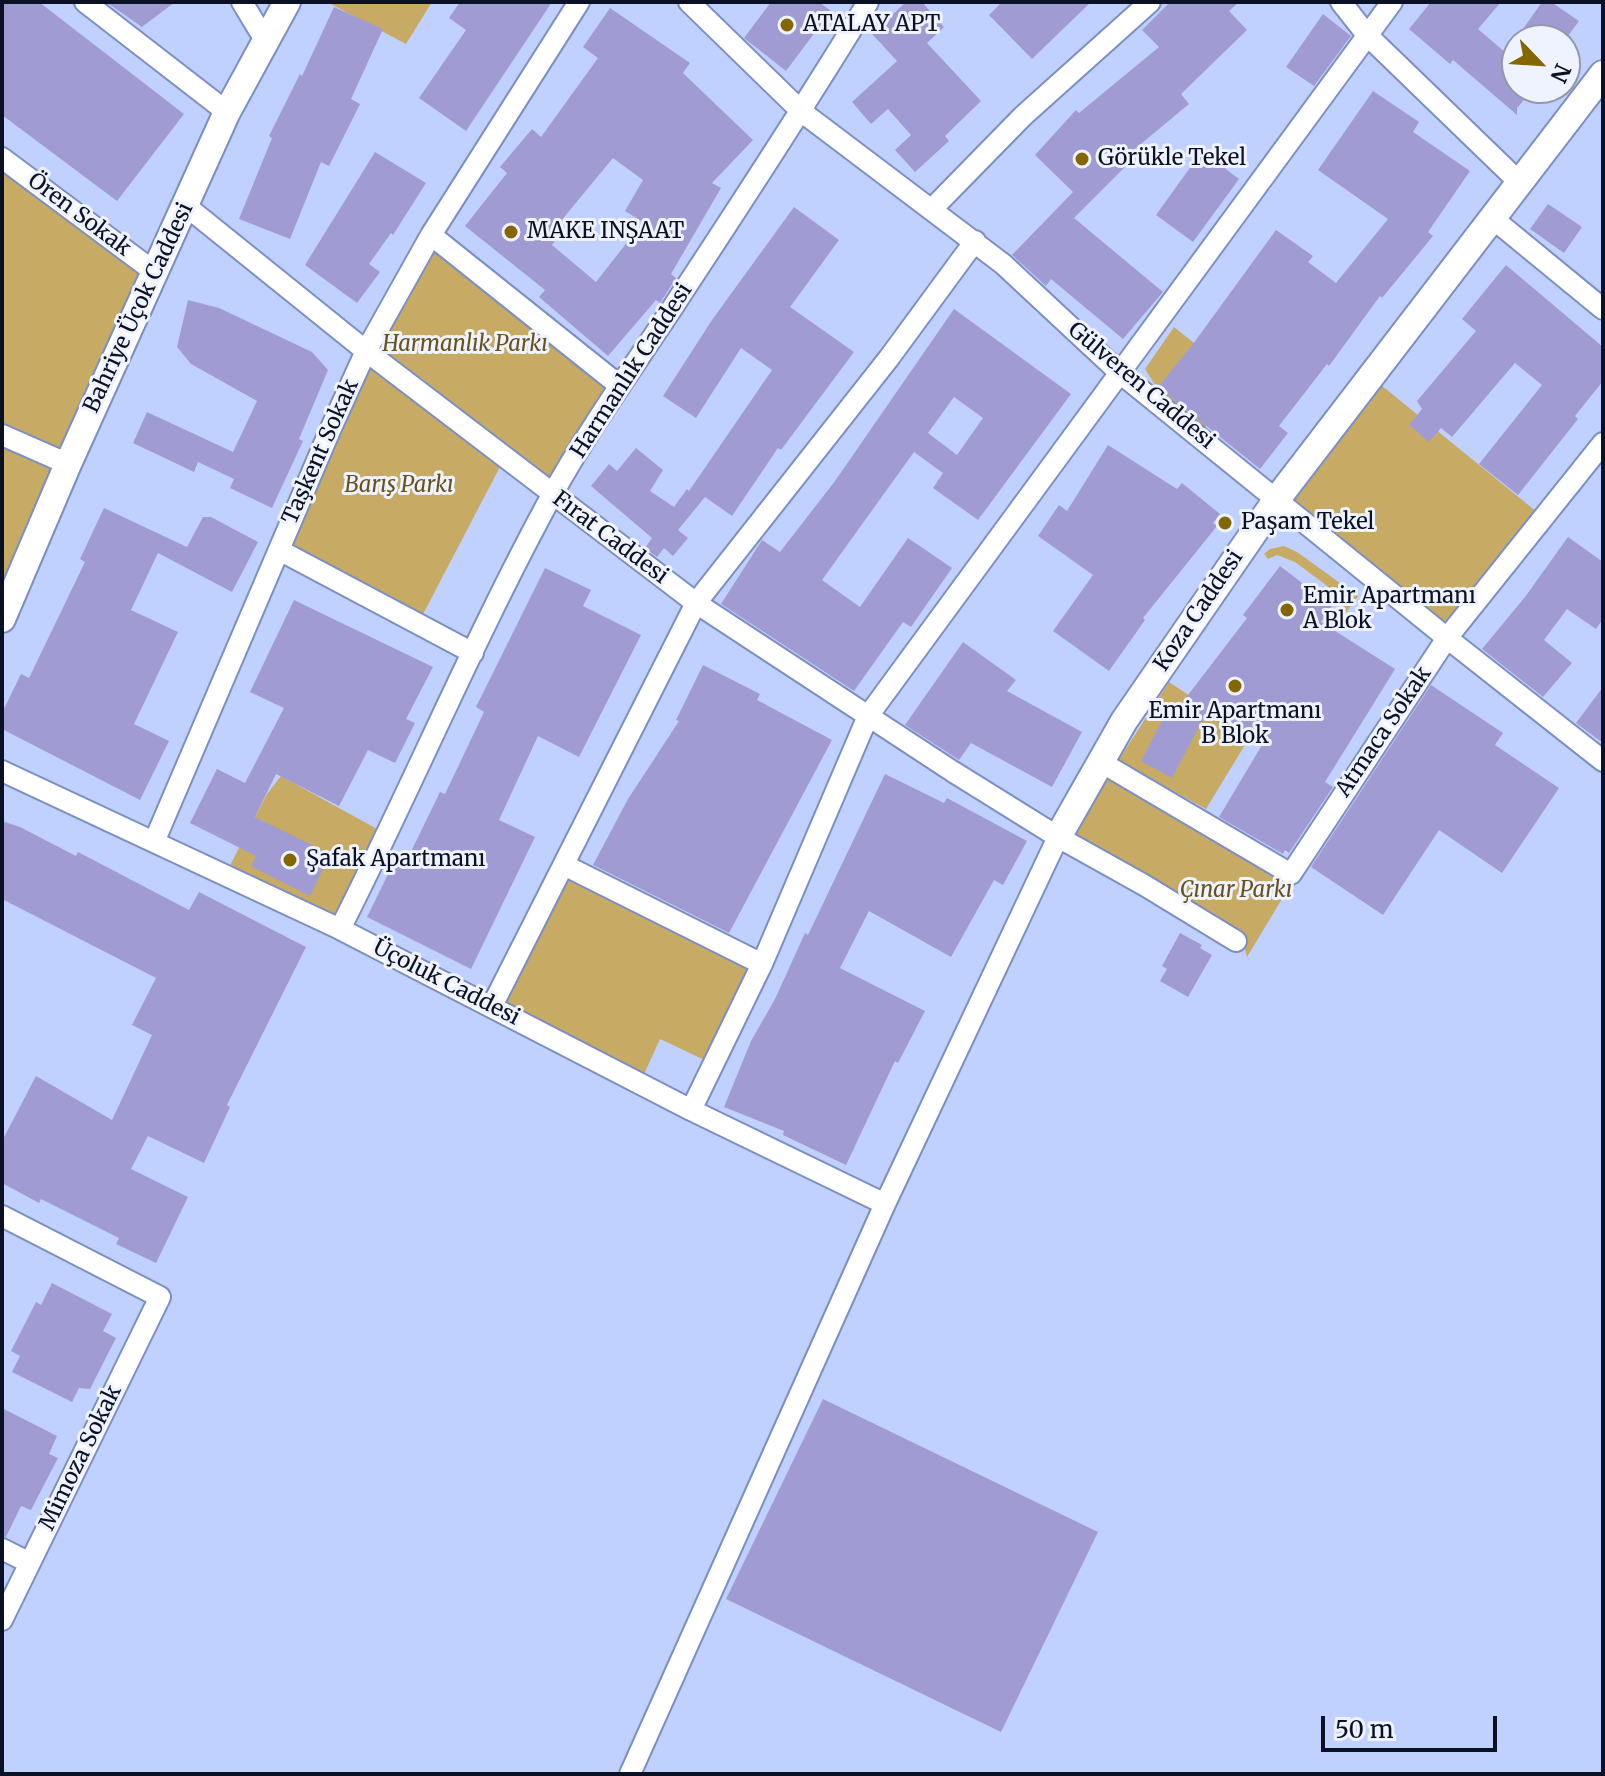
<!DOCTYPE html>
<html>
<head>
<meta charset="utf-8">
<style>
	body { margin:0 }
	#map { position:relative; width:1605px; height:1776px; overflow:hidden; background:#c0d1ff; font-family:Merriweather,serif }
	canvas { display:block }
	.frame { position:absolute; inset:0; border:4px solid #0b1125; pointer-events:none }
	.north { position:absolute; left:1501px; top:24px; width:80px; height:80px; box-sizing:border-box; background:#eef3ff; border:2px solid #9399a8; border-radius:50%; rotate:115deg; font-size:22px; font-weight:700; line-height:32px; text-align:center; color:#0b1125 }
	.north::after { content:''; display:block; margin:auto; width:28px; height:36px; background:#856701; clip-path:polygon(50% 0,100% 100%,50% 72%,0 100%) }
	.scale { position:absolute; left:1321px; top:1716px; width:176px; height:36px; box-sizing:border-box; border:4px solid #0b1125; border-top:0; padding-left:10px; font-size:24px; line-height:28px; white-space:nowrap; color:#0b1125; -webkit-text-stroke:6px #eef3ff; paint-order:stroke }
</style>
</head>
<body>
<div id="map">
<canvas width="1605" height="1776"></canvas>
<div class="frame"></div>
<div class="north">N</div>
<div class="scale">50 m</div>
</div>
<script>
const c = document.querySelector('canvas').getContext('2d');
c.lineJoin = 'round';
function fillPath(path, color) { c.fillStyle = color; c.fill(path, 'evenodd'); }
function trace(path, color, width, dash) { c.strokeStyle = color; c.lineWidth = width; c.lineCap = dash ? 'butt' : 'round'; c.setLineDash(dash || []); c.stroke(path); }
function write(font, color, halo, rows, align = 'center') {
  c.font = font + ' Merriweather,serif'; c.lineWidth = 6; c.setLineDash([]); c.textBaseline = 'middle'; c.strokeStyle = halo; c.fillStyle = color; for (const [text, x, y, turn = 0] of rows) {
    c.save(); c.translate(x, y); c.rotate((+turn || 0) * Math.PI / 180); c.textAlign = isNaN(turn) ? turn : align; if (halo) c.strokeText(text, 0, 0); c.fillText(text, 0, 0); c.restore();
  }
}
fillPath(new Path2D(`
	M 327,2 L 432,2 L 406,44 Z
	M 2,158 L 156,273 L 2,619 Z
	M 433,243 L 614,387 L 552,487 L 372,349 Z
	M 1174,327 L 1238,378 L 1205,428 L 1157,388 L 1145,369 Z
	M 369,360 L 501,465 L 420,620 L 287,549 Z
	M 1370,376 L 1543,517 L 1447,638 L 1277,499 Z
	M 1284,546 L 1297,552 L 1358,596 L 1251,744 L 1248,740 L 1206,809 L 1118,761 L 1169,682 L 1249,735 L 1346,600 L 1295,562 L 1277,555 L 1268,559 L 1264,554 L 1270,549 Z
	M 1100,765 L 1294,879 L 1247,957 L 1243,942 L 1061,836 Z
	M 281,776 L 388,835 L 340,929 L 225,875 L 267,794 Z
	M 564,865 L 762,964 L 713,1064 L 660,1039 L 640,1083 L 492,1006 Z`), '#c7ab65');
fillPath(new Path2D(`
	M 2,2 L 39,2 L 184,114 L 117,201 L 2,115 Z
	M 106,2 L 175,2 L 142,27 Z
	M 460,2 L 552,2 L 466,131 L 419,98 L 466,30 L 449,18 Z
	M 771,2 L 819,2 L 831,11 L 786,71 L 744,38 Z
	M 906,2 L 922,2 L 944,27 L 927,43 L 981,101 L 945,136 L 949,141 L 915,172 L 895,150 L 911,135 L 888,109 L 871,124 L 852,102 L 897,61 L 872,34 Z
	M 1002,2 L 1091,2 L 1032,59 L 989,15 Z
	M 1170,2 L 1239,2 L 1229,11 L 1247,30 L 1181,94 L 1189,104 L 1124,158 L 1129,163 L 1074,218 L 1163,292 L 1123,339 L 1051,279 L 1046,286 L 1012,255 L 1073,192 L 1035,155 L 1076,110 L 1079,113 L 1159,47 L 1142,30 Z
	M 1431,2 L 1501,2 L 1478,29 L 1506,53 L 1542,2 L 1551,2 L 1579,21 L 1565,40 L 1517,40 L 1517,88 L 1534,88 L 1517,108 L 1517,115 L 1453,60 L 1450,64 L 1409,29 Z
	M 334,7 L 383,29 L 351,99 L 360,104 L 329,166 L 321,162 L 290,239 L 239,219 L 272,138 L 269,136 L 300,74 L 302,76 Z
	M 610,8 L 690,63 L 683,73 L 753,140 L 712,183 L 721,188 L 671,274 L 676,278 L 662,300 L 660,303 L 656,300 L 608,356 L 539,297 L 545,290 L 465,226 L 507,173 L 500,167 L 532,129 L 541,137 L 598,58 L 583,47 ZM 613,158 L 643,180 L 625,211 L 643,222 L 596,282 L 552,245 L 557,238 L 551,233 Z
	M 1323,14 L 1351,36 L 1314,86 L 1286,67 Z
	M 1373,91 L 1419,122 L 1413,132 L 1470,171 L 1428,232 L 1433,236 L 1382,298 L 1380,296 L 1329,366 L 1327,364 L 1279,426 L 1288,433 L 1260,469 L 1158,387 L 1193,344 L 1276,230 L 1313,256 L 1308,262 L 1336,283 L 1388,219 L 1318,170 Z
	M 1202,151 L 1239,179 L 1193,242 L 1156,215 Z
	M 375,152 L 426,183 L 393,235 L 391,233 L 369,264 L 380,272 L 357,303 L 305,265 Z
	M 1548,204 L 1582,227 L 1564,253 L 1530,229 Z
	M 794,207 L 839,240 L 790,307 L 854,352 L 781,450 L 778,448 L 732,516 L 705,497 L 678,530 L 688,538 L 673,556 L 664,548 L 657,557 L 645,548 L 652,538 L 591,486 L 609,464 L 617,471 L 636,448 L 663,470 L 650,491 L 674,507 L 687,489 L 689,491 L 772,370 L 741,348 L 696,418 L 663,396 L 712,320 Z
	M 1506,265 L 1603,347 L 1603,381 L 1575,416 L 1578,419 L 1518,495 L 1479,464 L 1542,385 L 1515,363 L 1452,437 L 1441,428 L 1429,442 L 1409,425 L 1422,409 L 1417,401 L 1476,331 L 1462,319 Z
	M 188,300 L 219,308 L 312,352 L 328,370 L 299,439 L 303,441 L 272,508 L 230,488 L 234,479 L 198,462 L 194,472 L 133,443 L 147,412 L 233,452 L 257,401 L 191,364 L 177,347 Z
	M 954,309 L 1071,394 L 978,520 L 933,488 L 943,473 L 914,452 L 822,580 L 860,607 L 908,538 L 952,568 L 911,627 L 903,622 L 854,691 L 721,604 L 762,540 L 780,552 L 835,481 ZM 954,397 L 983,418 L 957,455 L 928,433 Z
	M 1108,445 L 1177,489 L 1182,483 L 1220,514 L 1213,523 L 1217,526 L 1143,618 L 1145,620 L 1109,671 L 1053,631 L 1093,575 L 1038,536 L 1059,505 L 1067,511 Z
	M 104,508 L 187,547 L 203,517 L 211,517 L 258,542 L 232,592 L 158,553 L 131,610 L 178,632 L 134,724 L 169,741 L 140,800 L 2,729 L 2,713 L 21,674 L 29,678 L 85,562 L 80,559 Z
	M 1568,537 L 1603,562 L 1603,619 L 1596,629 L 1567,609 L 1544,640 L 1572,663 L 1543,697 L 1482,649 L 1525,597 Z
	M 1280,566 L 1332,606 L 1321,622 L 1395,669 L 1325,782 L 1333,787 L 1289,853 L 1285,850 L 1283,854 L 1219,817 L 1262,745 L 1210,706 L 1172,778 L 1141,761 L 1166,713 L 1172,716 L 1247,618 L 1243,615 Z
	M 545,568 L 591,590 L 583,606 L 641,635 L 579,757 L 538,736 L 499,820 L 535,837 L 471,969 L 367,917 L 395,860 L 405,864 L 440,792 L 445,794 L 484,712 L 476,707 Z
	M 294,600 L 433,667 L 406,719 L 415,723 L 395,763 L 368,750 L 339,806 L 276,774 L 255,817 L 330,854 L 310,896 L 251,866 L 256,856 L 190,823 L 217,769 L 245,783 L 284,708 L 250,692 Z
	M 963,642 L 1016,680 L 1007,691 L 1082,732 L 1052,787 L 971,743 L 959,760 L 905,725 Z
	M 703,665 L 760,694 L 757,700 L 832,740 L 729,933 L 593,865 L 628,799 L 679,721 L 676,720 Z
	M 1431,685 L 1503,733 L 1495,745 L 1559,788 L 1502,873 L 1439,830 L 1383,915 L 1311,867 Z
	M 1603,687 L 1603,743 L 1576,723 Z
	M 885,774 L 944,803 L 947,798 L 1027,841 L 1003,885 L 994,880 L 951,957 L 869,911 L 840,968 L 925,1011 L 898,1063 L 895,1061 L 846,1165 L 783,1135 L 784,1131 L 724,1107 L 751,1041 L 775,999 L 805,933 L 808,935 Z
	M 2,821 L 20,827 L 76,856 L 78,852 L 189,910 L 199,892 L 306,947 L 227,1105 L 230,1107 L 204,1163 L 148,1136 L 131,1169 L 188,1197 L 156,1263 L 116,1244 L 119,1238 L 41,1199 L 39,1203 L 2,1183 L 2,1141 L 36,1076 L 112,1120 L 152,1035 L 132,1025 L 156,978 L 2,899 Z
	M 1180,933 L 1202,945 L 1200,948 L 1212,955 L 1188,997 L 1160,981 L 1167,969 L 1162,966 Z
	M 52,1283 L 112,1314 L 103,1331 L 116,1338 L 90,1389 L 79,1388 L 72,1402 L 12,1372 L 20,1356 L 11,1351 L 36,1302 L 41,1305 Z
	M 823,1399 L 1098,1532 L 1001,1732 L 726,1599 Z
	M 2,1408 L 57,1436 L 49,1454 L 58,1458 L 31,1510 L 21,1506 L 6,1537 L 2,1536 Z`), '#a19bd4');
const street = new Path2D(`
	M 85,2 L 227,112
	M 242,2 L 265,40
	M 689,2 L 802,112 L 1003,264 L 1120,373 L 1447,638 L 1603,761
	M 1341,2 L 1367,35 L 1519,182
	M 2,158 L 156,273
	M 186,206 L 366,351 L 696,603 L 952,771 L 1058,837 L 1144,885 L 1236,941
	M 932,209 L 1023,116 L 1150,2
	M 1491,217 L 1603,309
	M 431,235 L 620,386
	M 2,435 L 68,464
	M 279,550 L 473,653
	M 1099,761 L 1291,874 L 1447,638 L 1603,443
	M 2,771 L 340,929 L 691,1110 L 885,1204
	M 154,842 L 331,428 L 366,351 L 431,235 L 579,2
	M 564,865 L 762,964
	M 340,929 C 413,785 475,636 552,495 C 588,430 632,369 673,307 C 739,206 806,105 868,2
	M 492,1006 L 696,603 L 889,358 L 975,241
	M 691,1110 L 762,964 L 868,716 L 1392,2
	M 2,1216 L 160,1297 L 2,1620
	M 2,1549 L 30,1563
	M 630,1774 L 885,1204 L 1058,837`);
const secondary = new Path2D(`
	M 2,619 L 68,464 L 227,112 L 287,2
	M 1058,837 L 1124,721 L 1277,499 L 1603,74`);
trace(street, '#7b8fc4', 24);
trace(secondary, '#7b8fc4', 30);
trace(street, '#fff', 20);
trace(secondary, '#fff', 26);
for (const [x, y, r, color] of [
	[787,25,8,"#856701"],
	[1082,159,8,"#856701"],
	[511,232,8,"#856701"],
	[1225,523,8,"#856701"],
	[1287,610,8,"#856701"],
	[1235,686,8,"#856701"],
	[290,860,8,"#856701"]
]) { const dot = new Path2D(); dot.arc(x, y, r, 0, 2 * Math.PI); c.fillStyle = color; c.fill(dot); trace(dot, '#eef3ff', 3); }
write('22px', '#0b1125', '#eef3ff', [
	["ATALAY APT",803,25],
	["Görükle Tekel",1098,159],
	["MAKE INŞAAT",527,232],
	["Paşam Tekel",1241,523],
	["Emir Apartmanı",1303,597],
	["A Blok",1303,622],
	["Emir Apartmanı",1235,712,"center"],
	["B Blok",1235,737,"center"],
	["Şafak Apartmanı",306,860]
], 'left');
write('22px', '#0b1125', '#eef3ff', [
	["Ören Sokak",79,215,37],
	["Bahriye Üçok Caddesi",139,308,-65],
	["Harmanlık Caddesi",632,371,-57],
	["Gülveren Caddesi",1141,386,40],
	["Taşkent Sokak",321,452,-66],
	["Fırat Caddesi",610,538,37],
	["Koza Caddesi",1199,611,-56],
	["Atmaca Sokak",1384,732,-56],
	["Üçoluk Caddesi",446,983,27],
	["Mimoza Sokak",81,1458,-64]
]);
write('italic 22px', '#66521a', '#eef3ff', [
	["Harmanlık Parkı",465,345],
	["Barış Parkı",399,486],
	["Çınar Parkı",1236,891]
]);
</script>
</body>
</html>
